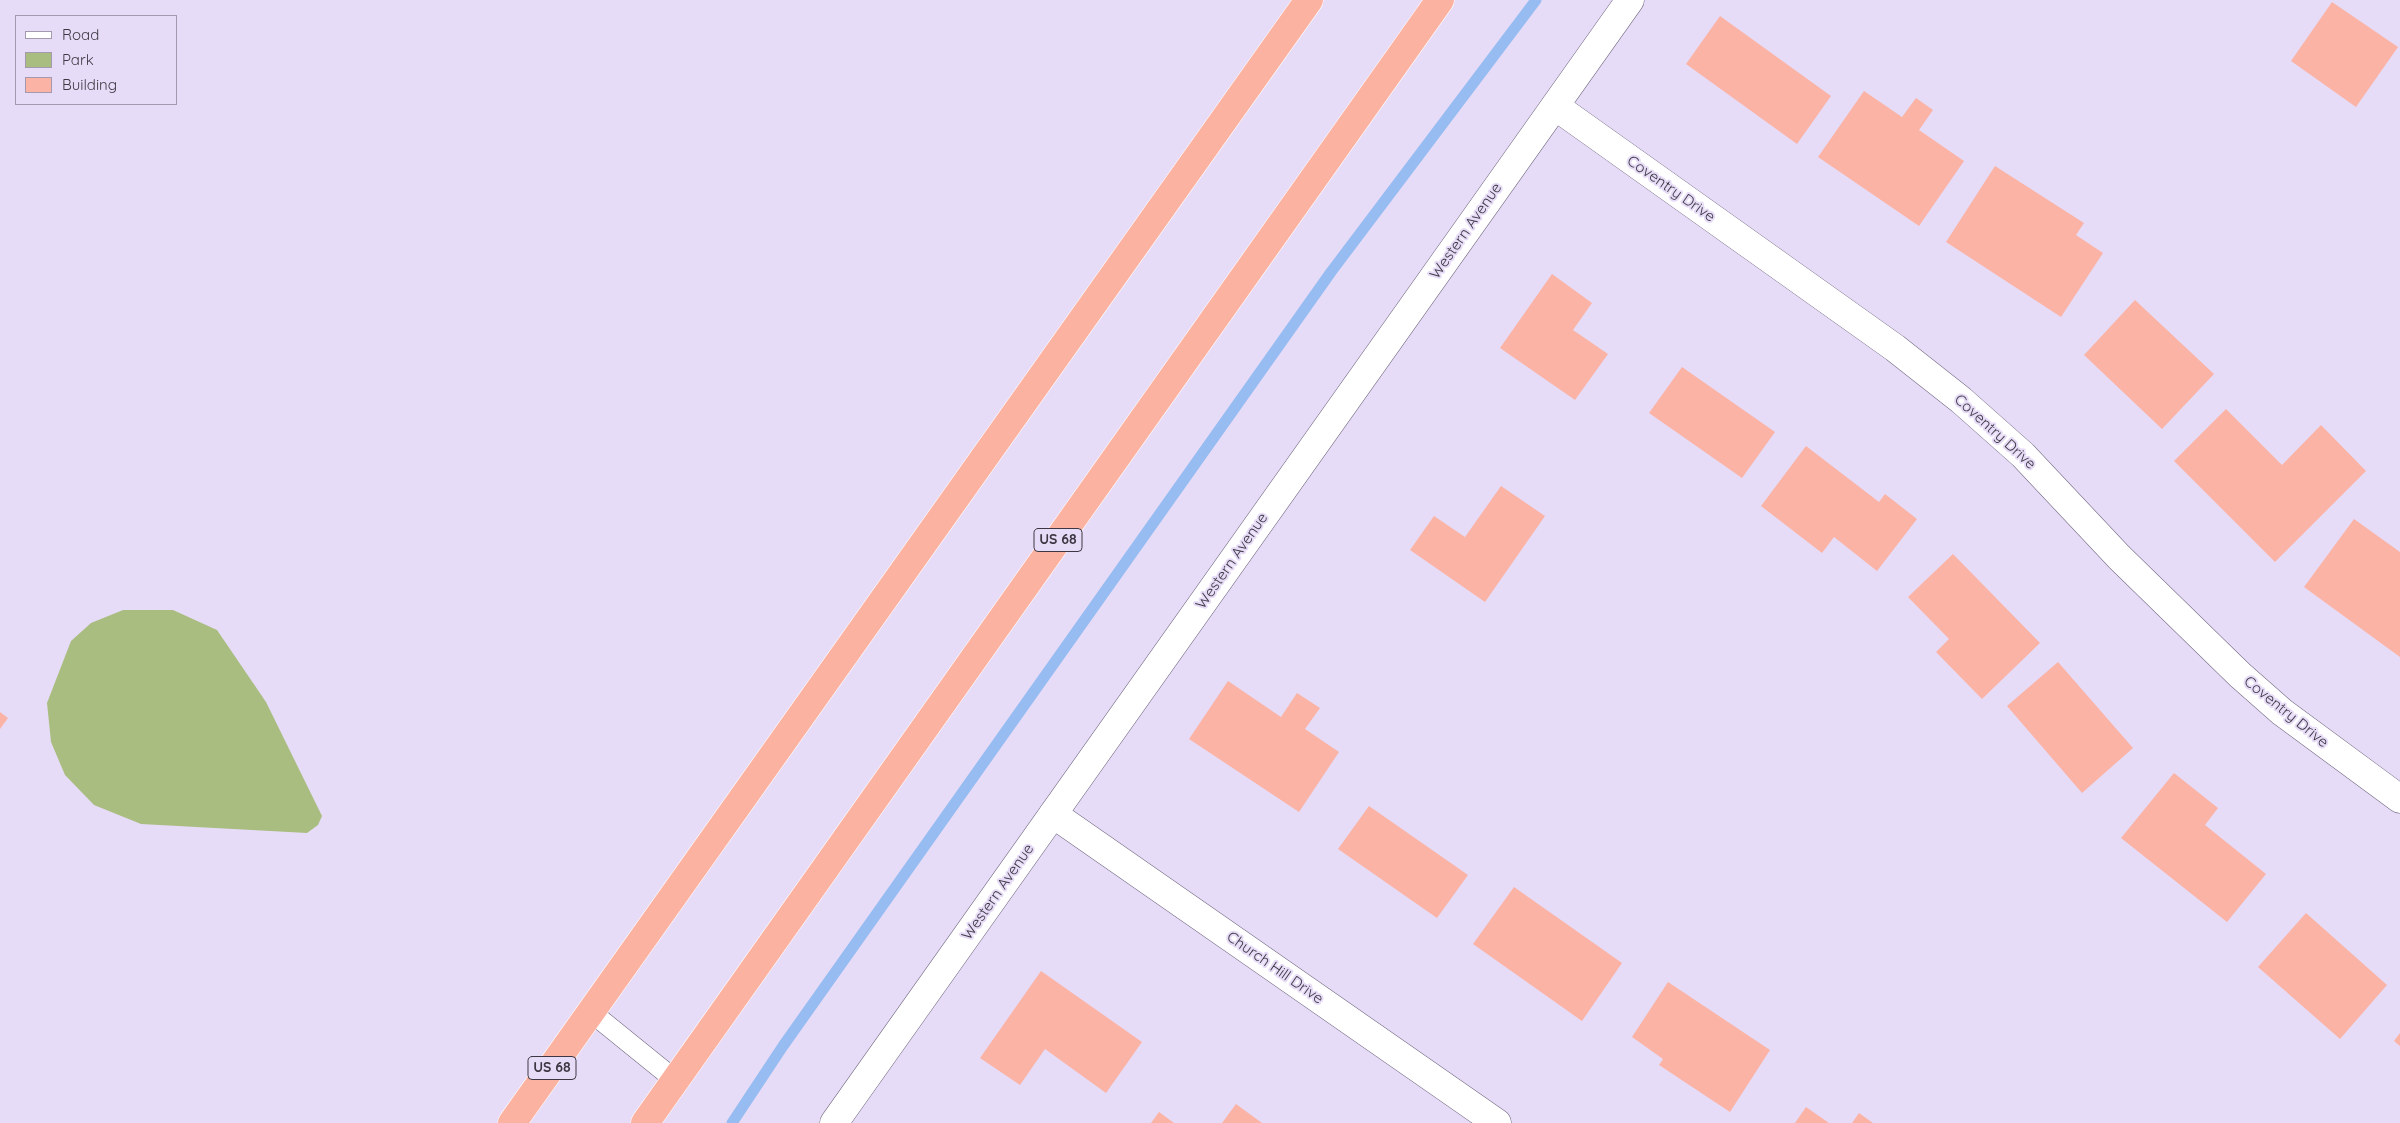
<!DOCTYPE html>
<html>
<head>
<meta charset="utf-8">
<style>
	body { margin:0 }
	#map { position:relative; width:2400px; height:1123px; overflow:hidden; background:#e7dcf7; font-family:Quicksand,sans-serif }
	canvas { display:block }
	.legend { position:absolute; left:15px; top:15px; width:162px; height:90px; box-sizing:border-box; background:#e7dcf7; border:1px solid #a39aaf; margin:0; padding:6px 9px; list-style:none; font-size:15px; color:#3c3742 }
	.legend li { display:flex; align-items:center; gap:10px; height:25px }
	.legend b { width:25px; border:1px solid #a39aaf }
</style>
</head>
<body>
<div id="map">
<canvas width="2400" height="1123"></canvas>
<ul class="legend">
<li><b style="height:6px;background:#fff"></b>Road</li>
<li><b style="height:14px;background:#a9bd80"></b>Park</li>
<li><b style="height:14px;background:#fab3a5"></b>Building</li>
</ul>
</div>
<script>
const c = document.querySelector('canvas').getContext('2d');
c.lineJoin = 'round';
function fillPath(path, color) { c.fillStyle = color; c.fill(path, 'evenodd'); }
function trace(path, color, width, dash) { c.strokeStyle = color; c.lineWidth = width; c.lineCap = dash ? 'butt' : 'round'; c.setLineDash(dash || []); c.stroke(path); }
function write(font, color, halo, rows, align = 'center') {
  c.font = font + ' Quicksand,sans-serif'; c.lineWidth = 4; c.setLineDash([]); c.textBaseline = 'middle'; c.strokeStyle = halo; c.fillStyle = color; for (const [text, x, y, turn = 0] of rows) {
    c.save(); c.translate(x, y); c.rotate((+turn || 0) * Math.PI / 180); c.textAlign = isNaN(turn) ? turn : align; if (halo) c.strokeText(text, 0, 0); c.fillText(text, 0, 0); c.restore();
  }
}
fillPath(new Path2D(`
	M 123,610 L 173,610 L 217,630 L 266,702 L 322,816 L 318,825 L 307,833 L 141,824 L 94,805 L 65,775 L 51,742 L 47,703 L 71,641 L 91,623 Z`), '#a9bd80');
trace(new Path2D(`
	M 732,1123 L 783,1046 L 1331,272 L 1536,0`), '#97bcf1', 11);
fillPath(new Path2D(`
	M 2332,2 L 2398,47 L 2356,107 L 2291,61 Z
	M 1720,16 L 1831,96 L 1797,144 L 1686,64 Z
	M 1864,91 L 1902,117 L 1916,98 L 1933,110 L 1919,130 L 1964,161 L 1919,226 L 1818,157 Z
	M 1995,166 L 2084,223 L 2076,235 L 2103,253 L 2061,317 L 1946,242 Z
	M 1552,274 L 1592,303 L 1573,330 L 1608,354 L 1575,400 L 1500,348 Z
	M 2135,300 L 2214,374 L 2162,429 L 2084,355 Z
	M 1682,367 L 1775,432 L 1742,478 L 1649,413 Z
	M 2226,409 L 2282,465 L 2321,425 L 2366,471 L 2275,562 L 2174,461 Z
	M 1806,446 L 1879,502 L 1885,494 L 1917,519 L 1877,571 L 1834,537 L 1822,553 L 1761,506 Z
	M 1501,486 L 1545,516 L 1485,602 L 1410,550 L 1434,516 L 1465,537 Z
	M 2354,519 L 2400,552 L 2400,657 L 2304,587 Z
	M 1953,554 L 2040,643 L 1982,699 L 1936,652 L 1949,639 L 1908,597 Z
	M 2058,662 L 2133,748 L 2082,793 L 2007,706 Z
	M 1228,681 L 1281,717 L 1297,693 L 1320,708 L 1305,729 L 1339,752 L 1299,812 L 1189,739 Z
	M 0,712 L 8,718 L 0,729 Z
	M 2174,773 L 2218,808 L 2205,825 L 2266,874 L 2227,922 L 2121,838 Z
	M 1369,806 L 1468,875 L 1437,918 L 1338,849 Z
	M 1514,887 L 1622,963 L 1582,1021 L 1473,944 Z
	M 2306,913 L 2387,985 L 2340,1039 L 2258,967 Z
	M 1041,971 L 1142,1042 L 1106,1093 L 1045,1049 L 1020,1085 L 980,1058 Z
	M 1668,982 L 1770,1050 L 1730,1112 L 1659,1065 L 1663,1059 L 1632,1037 Z
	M 2400,1033 L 2400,1046 L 2394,1041 Z
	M 1236,1104 L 1262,1123 L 1222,1123 Z
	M 1806,1107 L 1829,1123 L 1795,1123 Z
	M 1159,1112 L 1174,1123 L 1151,1123 Z
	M 1859,1113 L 1873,1123 L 1852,1123 Z`), '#fab3a5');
const lane = new Path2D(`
	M 591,1012 L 675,1080`);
const street = new Path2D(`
	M 1555,106 L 1895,348 L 1961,400 L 2023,455 L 2119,557 L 2240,675 L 2282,712 L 2400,799
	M 1053,814 L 1497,1123`);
const secondary = new Path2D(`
	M 834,1123 L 1630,0`);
const highway = new Path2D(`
	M 512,1123 L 1309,0
	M 645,1123 L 1440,0`);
trace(lane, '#736a82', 21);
trace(street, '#736a82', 29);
trace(secondary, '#736a82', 29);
trace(highway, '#fff', 29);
trace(lane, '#fff', 20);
trace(street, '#fff', 28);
trace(secondary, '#fff', 28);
trace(highway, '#fcb2a1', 28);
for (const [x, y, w] of [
	[1058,540,48],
	[552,1068,48]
]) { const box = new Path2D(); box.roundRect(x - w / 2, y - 11.5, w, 23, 4); c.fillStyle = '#e7dcf7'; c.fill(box); trace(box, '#3c3742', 1); }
write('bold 14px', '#3c3742', null, [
	["US 68",1058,540],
	["US 68",552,1068]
]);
write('15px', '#3c3742', '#e7dcf7', [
	["Coventry Drive",1671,189,35],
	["Western Avenue",1466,231,-55],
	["Coventry Drive",1995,432,42],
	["Western Avenue",1232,561,-55],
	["Coventry Drive",2286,712,39],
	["Western Avenue",998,892,-55],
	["Church Hill Drive",1275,968,35]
]);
</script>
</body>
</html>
